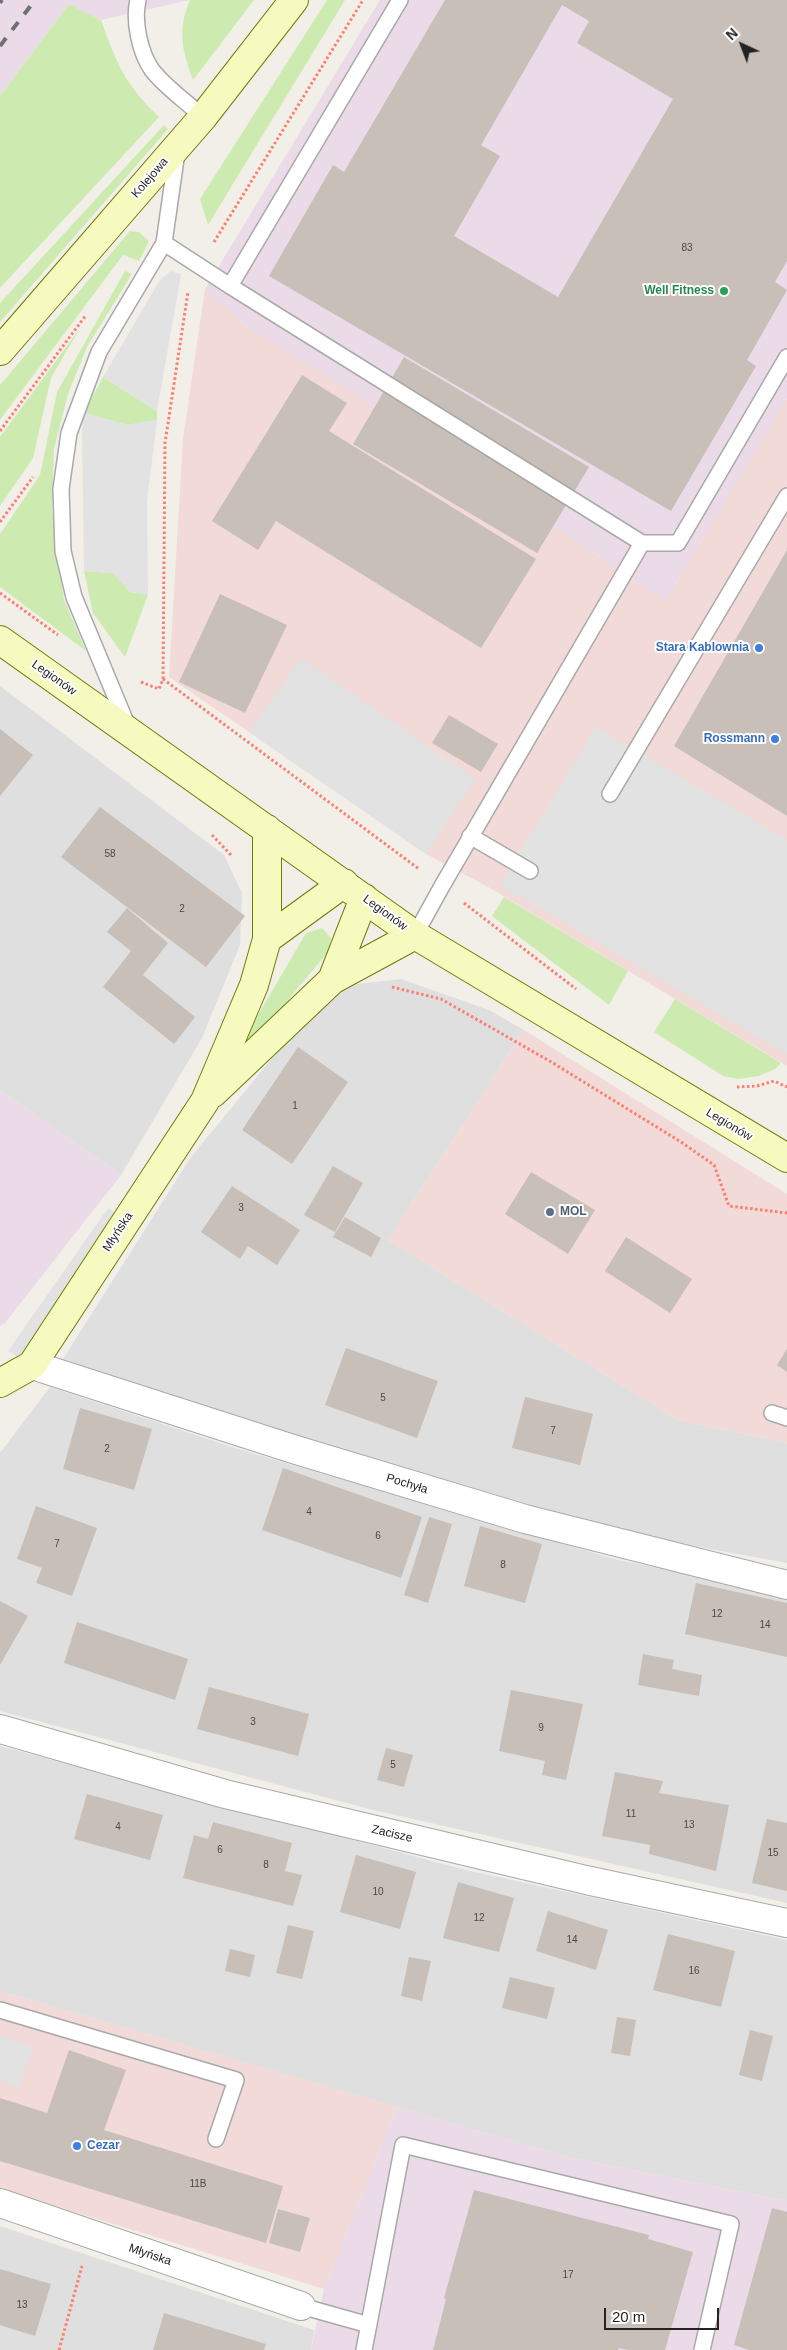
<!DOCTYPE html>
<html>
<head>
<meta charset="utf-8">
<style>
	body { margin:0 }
	#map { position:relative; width:787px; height:2350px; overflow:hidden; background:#f2efe9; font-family:Arial,sans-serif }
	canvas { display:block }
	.north { position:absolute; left:717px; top:20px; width:50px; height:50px; -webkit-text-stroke:4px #fff; paint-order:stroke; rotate:317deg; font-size:14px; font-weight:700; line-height:20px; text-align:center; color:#222 }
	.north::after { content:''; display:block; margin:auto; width:18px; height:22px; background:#222; clip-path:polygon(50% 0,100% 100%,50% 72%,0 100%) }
	.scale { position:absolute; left:604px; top:2308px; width:115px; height:22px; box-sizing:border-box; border:2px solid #222; border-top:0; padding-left:6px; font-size:15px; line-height:18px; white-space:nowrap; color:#222; -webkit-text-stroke:4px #fff; paint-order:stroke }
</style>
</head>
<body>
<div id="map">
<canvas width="787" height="2350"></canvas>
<div class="north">N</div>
<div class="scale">20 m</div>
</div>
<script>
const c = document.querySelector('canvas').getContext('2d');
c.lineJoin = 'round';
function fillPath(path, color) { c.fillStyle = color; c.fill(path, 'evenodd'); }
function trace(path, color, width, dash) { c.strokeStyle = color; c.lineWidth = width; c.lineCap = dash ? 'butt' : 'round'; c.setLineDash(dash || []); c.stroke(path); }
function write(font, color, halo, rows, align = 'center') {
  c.font = font + ' Arial,sans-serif'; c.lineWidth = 4; c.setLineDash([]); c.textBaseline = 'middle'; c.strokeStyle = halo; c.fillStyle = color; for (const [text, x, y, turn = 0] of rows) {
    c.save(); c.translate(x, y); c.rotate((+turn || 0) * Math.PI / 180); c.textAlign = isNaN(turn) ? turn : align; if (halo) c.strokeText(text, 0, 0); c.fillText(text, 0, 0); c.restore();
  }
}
fillPath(new Path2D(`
	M 0,686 L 224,855 L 242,893 L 240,945 L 202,1038 L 121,1175 L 0,1090 Z
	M 401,979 L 489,1010 L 524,1030 L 388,1240 L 678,1420 L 787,1443 L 787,1563 L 650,1538 L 445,1482 L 61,1362 L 191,1157 L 320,1000 L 350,985 Z
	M 50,1387 L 238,1449 L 618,1560 L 787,1594 L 787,1903 L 373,1810 L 0,1711 L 0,1453 Z
	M 0,1746 L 466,1870 L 787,1940 L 787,2201 L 571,2158 L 0,1991 Z
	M 0,2226 L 314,2330 L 311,2350 L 0,2350 Z`), '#e0dfdf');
fillPath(new Path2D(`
	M 205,289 L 247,327 L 393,417 L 665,601 L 787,399 L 787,1066 L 490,888 L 426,854 L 169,677 L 183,439 Z
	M 524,1030 L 787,1194 L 787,1443 L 678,1420 L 388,1240 Z
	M 0,1991 L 397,2107 L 324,2289 L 0,2189 Z`), '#f2dad9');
fillPath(new Path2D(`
	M 0,0 L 190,0 L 101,20 L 69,4 L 0,96 Z
	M 380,0 L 787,0 L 787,399 L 665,601 L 393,417 L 247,327 L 205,289 Z
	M 0,1090 L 121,1175 L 5,1323 L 0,1326 Z
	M 397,2107 L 571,2158 L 787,2201 L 787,2350 L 311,2350 L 324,2289 Z`), '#ebdbe8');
fillPath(new Path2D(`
	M 190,0 L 254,0 L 193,80 C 182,50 177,30 190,0 Z
	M 327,0 L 345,0 L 208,225 L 200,199 Z
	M 69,4 L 101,20 C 117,64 124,83 159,117 L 0,288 L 0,96 Z
	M 164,125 L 168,129 L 0,322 L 0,303 Z
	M 130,231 L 139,232 L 149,241 L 139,261 L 123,255 L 0,420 L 0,385 Z
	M 125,271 L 132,274 L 87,347 L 68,394 L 54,449 L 52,511 L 64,600 L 86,651 L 0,587 L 0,534 L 40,475 L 57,392 Z
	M 80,328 L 51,378 L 33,458 L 0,506 L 0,437 Z
	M 103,377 L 157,411 L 157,420 L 127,425 L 84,413 Z
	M 84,571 L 113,573 L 130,592 L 148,595 L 125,657 L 93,613 Z
	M 504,897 L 628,971 L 609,1005 L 492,916 Z
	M 322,928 L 331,938 L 328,952 L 247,1049 L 244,1039 L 306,933 Z
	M 675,999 L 781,1063 L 775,1069 L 759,1076 L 738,1079 L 723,1076 L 654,1032 Z`), '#cdebb0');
fillPath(new Path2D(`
	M 171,271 L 181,274 L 157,411 L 103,377 L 160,280 Z
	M 84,413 L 127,425 L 157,420 L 147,501 L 148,595 L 130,592 L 113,573 L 84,571 L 82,431 Z
	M 301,658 L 475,779 L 426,854 L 249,732 Z
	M 596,727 L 787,840 L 787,1054 L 500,885 Z
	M 108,1208 L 126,1220 L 32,1365 L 8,1351 Z
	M 0,2036 L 33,2047 L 19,2088 L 0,2081 Z`), '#e2e2e2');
fillPath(new Path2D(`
	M 445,0 L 787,0 L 787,261 L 775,282 L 787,290 L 747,360 L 756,366 L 671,511 L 269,276 L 333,165 L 344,172 ZM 562,5 L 589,21 L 577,43 L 673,99 L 558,297 L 454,236 L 500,156 L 481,145 Z
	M 404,357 L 589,467 L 537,553 L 353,444 Z
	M 302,375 L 347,403 L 329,431 L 536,559 L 481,648 L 276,521 L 258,550 L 212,521 Z
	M 787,550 L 787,816 L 674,746 Z
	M 220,594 L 287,625 L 245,713 L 179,682 Z
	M 449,715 L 498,744 L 481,772 L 432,743 Z
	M 0,729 L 33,755 L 0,796 Z
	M 100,807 L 245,916 L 206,967 L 61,857 Z
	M 127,908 L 168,943 L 143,975 L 195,1017 L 174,1044 L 103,987 L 131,951 L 107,932 Z
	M 298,1047 L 348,1082 L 292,1164 L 242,1130 Z
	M 333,1166 L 363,1183 L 335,1232 L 304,1215 Z
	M 531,1172 L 595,1210 L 568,1254 L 505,1214 Z
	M 232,1186 L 300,1230 L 277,1265 L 248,1246 L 240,1259 L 201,1232 Z
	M 345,1217 L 381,1238 L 371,1257 L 333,1237 Z
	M 626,1237 L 692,1279 L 670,1313 L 605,1271 Z
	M 346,1348 L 438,1381 L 417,1438 L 325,1405 Z
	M 787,1349 L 787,1372 L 777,1365 Z
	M 525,1397 L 593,1414 L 580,1465 L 512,1448 Z
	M 80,1408 L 152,1429 L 134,1490 L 63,1469 Z
	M 283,1468 L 422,1517 L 401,1578 L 262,1530 Z
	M 36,1506 L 97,1528 L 72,1596 L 36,1583 L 42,1568 L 17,1559 Z
	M 429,1517 L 452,1524 L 428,1603 L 404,1595 Z
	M 480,1526 L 542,1544 L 525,1603 L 464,1586 Z
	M 696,1583 L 787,1603 L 787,1657 L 685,1634 Z
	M 0,1601 L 28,1616 L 0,1665 Z
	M 77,1622 L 188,1659 L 175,1700 L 64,1663 Z
	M 643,1654 L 674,1660 L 672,1669 L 702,1675 L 699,1696 L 638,1685 Z
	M 209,1687 L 309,1714 L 298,1756 L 197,1729 Z
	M 511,1690 L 583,1704 L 566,1780 L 542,1775 L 545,1761 L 499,1751 Z
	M 386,1748 L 413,1755 L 404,1787 L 377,1780 Z
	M 615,1772 L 663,1781 L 659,1793 L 729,1805 L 716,1871 L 649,1854 L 650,1845 L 602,1836 Z
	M 87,1794 L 163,1815 L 150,1860 L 74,1839 Z
	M 767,1819 L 787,1823 L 787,1891 L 752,1883 Z
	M 213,1822 L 292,1843 L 285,1871 L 302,1875 L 293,1906 L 183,1878 L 194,1835 L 208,1839 Z
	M 356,1855 L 416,1872 L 400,1929 L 340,1912 Z
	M 458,1882 L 514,1898 L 499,1952 L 443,1938 Z
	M 548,1911 L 608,1930 L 596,1970 L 536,1951 Z
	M 288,1925 L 314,1931 L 302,1979 L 276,1973 Z
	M 668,1934 L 735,1951 L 721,2007 L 653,1990 Z
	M 230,1949 L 255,1955 L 250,1977 L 225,1971 Z
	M 409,1957 L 431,1961 L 422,2001 L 401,1996 Z
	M 510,1977 L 555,1988 L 547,2019 L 502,2008 Z
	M 617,2017 L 636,2020 L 630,2056 L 611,2053 Z
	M 750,2030 L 773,2036 L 762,2081 L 739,2075 Z
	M 69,2050 L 126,2070 L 104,2130 L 283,2186 L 266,2243 L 0,2161 L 0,2098 L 47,2113 Z
	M 474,2190 L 649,2235 L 648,2239 L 693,2252 L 665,2350 L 628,2350 L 619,2348 L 618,2350 L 433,2350 L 446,2299 L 444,2298 Z
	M 772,2208 L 787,2212 L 787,2350 L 749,2350 L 734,2345 Z
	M 278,2209 L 310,2218 L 300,2252 L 269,2243 Z
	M 0,2269 L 51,2284 L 35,2336 L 0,2325 Z
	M 164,2313 L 266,2344 L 264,2350 L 153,2350 Z`), '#c7bfb8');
const lane = new Path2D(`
	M 138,0 C 133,21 140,53 152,70 C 166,88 187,102 203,117
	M 400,0 L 230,286 L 642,543 L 678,543 L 787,357
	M 164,243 L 230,286
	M 128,727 L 74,597 L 63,551 L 61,489 L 69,433 L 99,352 L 164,243 L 177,152
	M 610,794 L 787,496
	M 470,836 L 530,871
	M 415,935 L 442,886 L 642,543
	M 772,1413 L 787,1418
	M 0,2010 L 236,2080 L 216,2139
	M 301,2306 L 369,2325
	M 364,2350 L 403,2145 L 731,2224 L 702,2350`);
const street = new Path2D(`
	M 32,1365 L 293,1449 L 525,1519 L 787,1585
	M 0,1729 L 225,1794 L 586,1880 L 787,1923
	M 0,2203 L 301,2306`);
const secondary = new Path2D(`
	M 0,351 L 203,117 L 294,0
	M 0,640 L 415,935 L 787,1158
	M 267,939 L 344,883
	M 332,980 L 364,898
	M 213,1093 L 332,980 L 415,935
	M 0,1383 L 32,1365 L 205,1101 L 254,985 L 267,939 L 267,829`);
trace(lane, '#a9a9a9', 18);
trace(street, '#a9a9a9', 30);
trace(secondary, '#707d05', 30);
trace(new Path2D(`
	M 214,242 L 363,0
	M 0,431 L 86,315
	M 0,522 L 33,477
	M 0,593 L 58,635
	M 163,679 L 419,869
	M 141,682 L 159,689 L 163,679 L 165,443 L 188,292
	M 212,835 L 232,856
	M 464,903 L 576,989
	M 392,987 L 441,999 L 553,1063 L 681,1142 L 714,1165 L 729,1206 L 787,1213
	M 737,1087 L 757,1086 L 774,1081 L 787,1087
	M 59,2350 L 82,2266`), '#fa8072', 3, [2.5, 2.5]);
trace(lane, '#fff', 15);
trace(street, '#fff', 28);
trace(secondary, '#f7fabf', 28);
trace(new Path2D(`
	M 0,3 L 2,0
	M 0,46 L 35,0`), '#707070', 4, [10, 10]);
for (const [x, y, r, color] of [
	[724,291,5,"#2e9e5b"],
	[759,648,5,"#3f7fe0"],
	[775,739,5,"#3f7fe0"],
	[550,1212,5,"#5c6f8a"],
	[77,2146,5,"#3f7fe0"]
]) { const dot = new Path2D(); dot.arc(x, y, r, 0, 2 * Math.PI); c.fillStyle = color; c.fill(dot); trace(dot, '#fff', 2); }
write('10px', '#4b4948', null, [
	["83",687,248],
	["58",110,854],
	["2",182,909],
	["1",295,1106],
	["3",241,1208],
	["5",383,1398],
	["7",553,1431],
	["2",107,1449],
	["4",309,1512],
	["6",378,1536],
	["7",57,1544],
	["8",503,1565],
	["12",717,1614],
	["14",765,1625],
	["3",253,1722],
	["9",541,1728],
	["5",393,1765],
	["11",631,1814],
	["13",689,1825],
	["4",118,1827],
	["6",220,1850],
	["15",773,1853],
	["8",266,1865],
	["10",378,1892],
	["12",479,1918],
	["14",572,1940],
	["16",694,1971],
	["11B",198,2184],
	["17",568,2275],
	["13",22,2305]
]);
write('12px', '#222', '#fff', [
	["Kolejowa",150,178,-49],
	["Legionów",54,678,35],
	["Legionów",385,913,36],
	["Legionów",729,1125,31],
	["Młyńska",118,1232,-57],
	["Pochyła",407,1484,17],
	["Zacisze",392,1834,13],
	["Młyńska",150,2255,19]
]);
write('bold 12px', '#27864d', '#fff', [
	["Well Fitness",714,291]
], 'right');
write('bold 12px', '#366cbe', '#fff', [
	["Stara Kablownia",749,648],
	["Rossmann",765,739],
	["Cezar",87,2146,"left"]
], 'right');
write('bold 12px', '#4e5e75', '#fff', [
	["MOL",560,1212]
], 'left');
</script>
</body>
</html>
